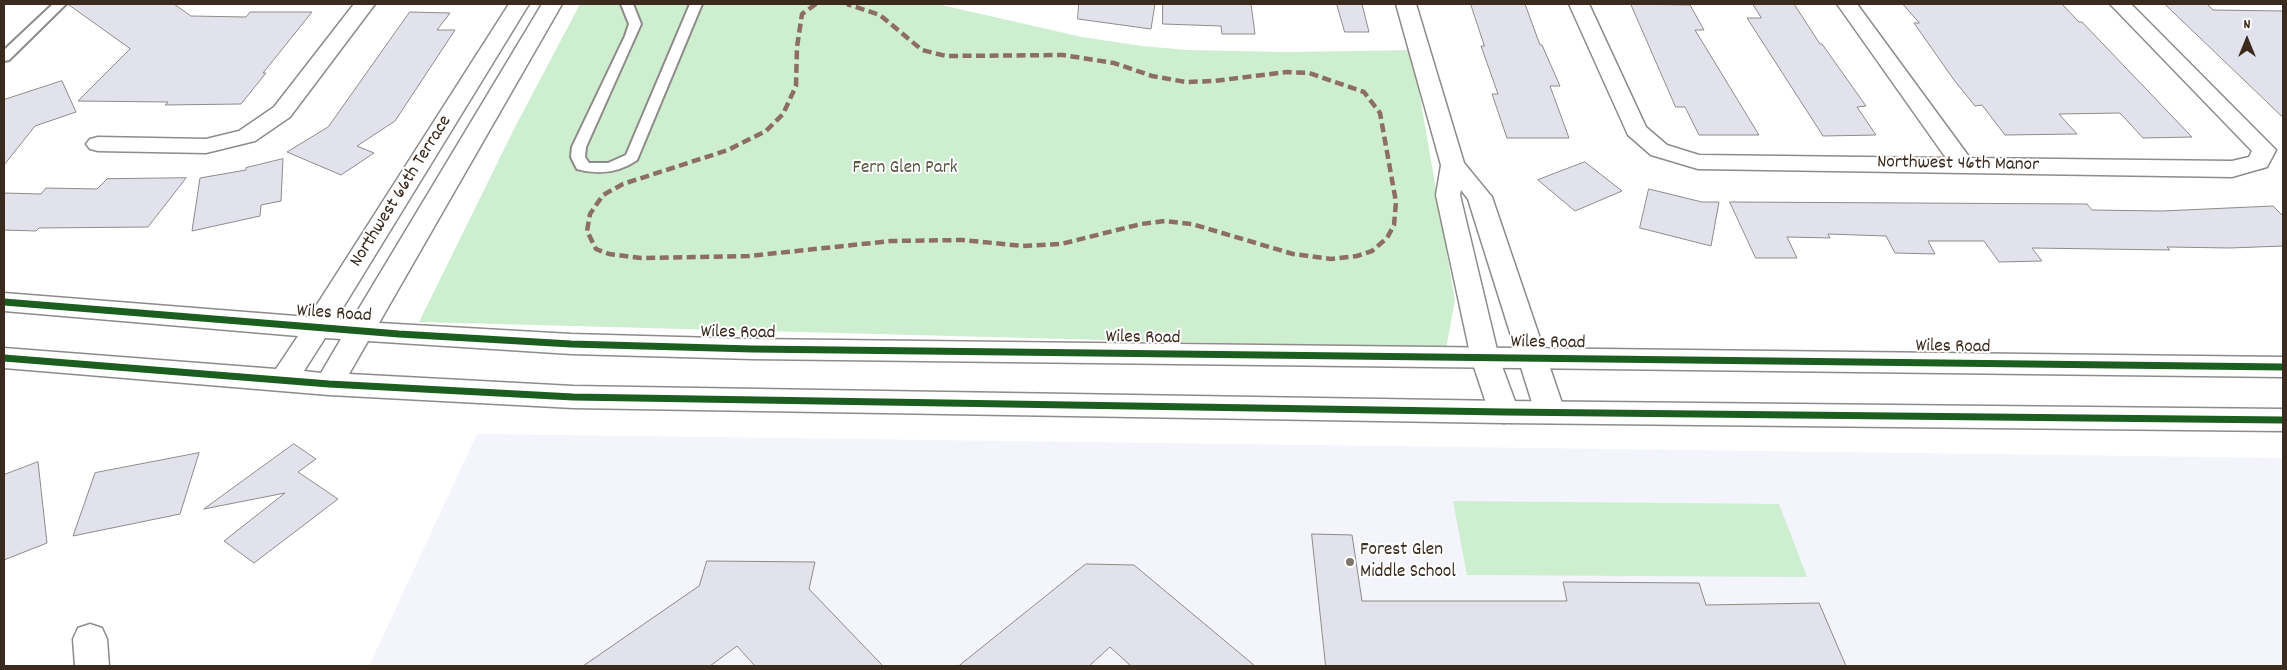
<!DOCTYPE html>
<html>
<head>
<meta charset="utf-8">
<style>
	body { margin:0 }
	#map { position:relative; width:2287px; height:670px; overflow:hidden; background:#fff; font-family:Dekko,sans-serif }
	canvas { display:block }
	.frame { position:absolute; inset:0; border:5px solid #3b2a1e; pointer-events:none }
	.north { position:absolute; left:2222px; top:15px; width:50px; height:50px; -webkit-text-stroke:4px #fff; paint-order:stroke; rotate:0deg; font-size:14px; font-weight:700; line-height:20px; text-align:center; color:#3b2a1e }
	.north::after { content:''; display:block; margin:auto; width:18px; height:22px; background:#3b2a1e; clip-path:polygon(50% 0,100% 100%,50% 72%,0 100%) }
</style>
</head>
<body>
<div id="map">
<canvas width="2287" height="670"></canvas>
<div class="frame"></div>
<div class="north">N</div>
</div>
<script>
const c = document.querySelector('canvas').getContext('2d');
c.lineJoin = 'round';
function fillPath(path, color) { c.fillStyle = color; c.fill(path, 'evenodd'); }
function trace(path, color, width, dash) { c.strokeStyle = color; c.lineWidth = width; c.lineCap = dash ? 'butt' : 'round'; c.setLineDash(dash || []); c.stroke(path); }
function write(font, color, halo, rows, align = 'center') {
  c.font = font + ' Dekko,sans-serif'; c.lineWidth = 4; c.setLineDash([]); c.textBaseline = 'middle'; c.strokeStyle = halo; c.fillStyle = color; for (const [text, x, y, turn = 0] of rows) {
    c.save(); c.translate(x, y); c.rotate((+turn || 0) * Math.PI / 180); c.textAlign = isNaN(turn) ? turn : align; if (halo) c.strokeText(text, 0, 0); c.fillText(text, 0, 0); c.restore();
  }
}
fillPath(new Path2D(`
	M 477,434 L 2283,458 L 2283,666 L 369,666 Z`), '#f3f4fc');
fillPath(new Path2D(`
	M 580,4 L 937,4 L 1082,37 L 1142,46 L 1187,50 L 1288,52 L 1412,50 L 1455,300 L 1446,349 L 419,322 L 515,127 Z
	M 1453,501 L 1779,504 L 1807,577 L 1467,575 Z`), '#cdefd0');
const building = new Path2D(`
	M 68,4 L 174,4 L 191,16 L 246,17 L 250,12 L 312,12 L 263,73 L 266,73 L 241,104 L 165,105 L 168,102 L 78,101 L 130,49 Z
	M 1079,4 L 1155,4 L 1151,29 L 1078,19 Z
	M 1163,4 L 1251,4 L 1255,34 L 1222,34 L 1221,26 L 1163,24 Z
	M 1337,4 L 1362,4 L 1369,32 L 1345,32 Z
	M 1471,4 L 1525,4 L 1540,45 L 1542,45 L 1560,86 L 1550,86 L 1569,138 L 1507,138 L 1492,94 L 1498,94 L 1481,46 L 1484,46 Z
	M 1631,4 L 1690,5 L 1704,30 L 1695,30 L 1759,135 L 1699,135 L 1685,107 L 1676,107 Z
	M 1753,4 L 1794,4 L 1820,44 L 1822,44 L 1866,106 L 1857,107 L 1876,135 L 1823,136 L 1747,18 L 1761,18 Z
	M 1903,4 L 2062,4 L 2079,22 L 2082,22 L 2192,137 L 2143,138 L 2120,113 L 2059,114 L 2077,134 L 2005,135 L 1982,105 L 1975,106 L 1954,80 L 1914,23 L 1919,23 Z
	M 2165,4 L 2207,4 L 2213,10 L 2283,11 L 2283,117 Z
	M 410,12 L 450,13 L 437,30 L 455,30 L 395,121 L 357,146 L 374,153 L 341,175 L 287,152 L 328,127 Z
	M 62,81 L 76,112 L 35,126 L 4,165 L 4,100 Z
	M 283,159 L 281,201 L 261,205 L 260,216 L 192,231 L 200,178 L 246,170 L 246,168 Z
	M 1585,162 L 1622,191 L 1575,211 L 1538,180 Z
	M 186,178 L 148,227 L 39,228 L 36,231 L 4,230 L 4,193 L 41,194 L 46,188 L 97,189 L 107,179 Z
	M 1649,189 L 1702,202 L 1719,202 L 1711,246 L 1640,228 Z
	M 1730,202 L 2087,204 L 2092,210 L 2162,211 L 2273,206 L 2283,216 L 2283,246 L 2230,248 L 2167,247 L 2170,250 L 2032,248 L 2042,261 L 1999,262 L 1984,241 L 1928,241 L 1935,254 L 1895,253 L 1886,236 L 1828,234 L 1830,238 L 1787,237 L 1797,258 L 1756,258 Z
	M 294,444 L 316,459 L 298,472 L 338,499 L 254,563 L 224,541 L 285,493 L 204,509 Z
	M 199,453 L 180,514 L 73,536 L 95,473 Z
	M 38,462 L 47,543 L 4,560 L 4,475 Z
	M 1312,534 L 1352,535 L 1362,601 L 1567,601 L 1563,582 L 1699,583 L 1706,605 L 1819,603 L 1846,666 L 1326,666 Z
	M 707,561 L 815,562 L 809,589 L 883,666 L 755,666 L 737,646 L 710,666 L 583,666 L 699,586 Z
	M 1086,564 L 1134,565 L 1255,666 L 1131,666 L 1110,647 L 1089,666 L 959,666 Z`);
fillPath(building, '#e2e2ec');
trace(building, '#8e8b88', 1);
const lane = new Path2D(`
	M 53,4 L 66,4 L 9,60 L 4,61 L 4,50 Z
	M 621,4 L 633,4 L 641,24 L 586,147 L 585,157 L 589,163 L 608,163 L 626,155 L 690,4 L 702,4 L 637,160 C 618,173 599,175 577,169 L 571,157 L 572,147 L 625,36 L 629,24 Z`);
const street = new Path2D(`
	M 354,4 L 375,4 L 290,117 L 255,141 L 206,153 L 98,151 L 90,149 L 86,144 L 90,139 L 98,137 L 206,139 L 239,131 L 274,107 Z
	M 1396,4 L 1416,4 L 1464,163 L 1492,197 L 1565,412 L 1560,420 L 1550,423 L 1540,420 L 1535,412 L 1468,199 L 1461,190 L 1460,195 L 1499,358 L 1519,412 L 1514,420 L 1504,423 L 1494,420 L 1489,412 L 1471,358 L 1436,195 L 1441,165 Z
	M 1569,4 L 1589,4 L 1646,127 L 1667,145 L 1699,155 L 1946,158 L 1837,4 L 1857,4 L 1970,158 L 2232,161 L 2249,157 L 2252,151 L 2110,4 L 2131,4 L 2276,150 L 2267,167 L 2232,177 L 1698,169 L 1651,155 L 1628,135 Z
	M 90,624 L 102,628 L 107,639 L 109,666 L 75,666 L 73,639 L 78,628 Z`);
const secondary = new Path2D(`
	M 509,4 L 529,4 L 336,319 L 352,320 L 542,4 L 562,4 L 379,323 L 571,334 L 752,339 L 2283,357 L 2283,377 L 752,359 L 571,354 L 368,341 L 349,374 L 573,386 L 1504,401 L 2283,409 L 2283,431 L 1504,423 L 573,408 L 329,395 L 4,368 L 4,348 L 276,369 L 298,336 L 4,311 L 4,293 L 309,317 ZM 325,338 L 341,339 L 321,373 L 304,371 Z`);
trace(lane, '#8e8b88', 4);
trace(street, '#8e8b88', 3);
trace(secondary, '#8e8b88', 3);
fillPath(lane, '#fff');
fillPath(street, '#fff');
fillPath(secondary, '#fff');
trace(new Path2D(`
	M 816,4 L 802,14 L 797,47 L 796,86 L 783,114 L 766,131 L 728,150 L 623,184 L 603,195 L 590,214 L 587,231 L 596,249 L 609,254 L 641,258 L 749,256 L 891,241 L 963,240 L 1023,246 L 1061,244 L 1141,224 L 1165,221 L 1192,224 L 1293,254 L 1331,259 L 1357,256 L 1372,251 L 1387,238 L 1394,225 L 1396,202 L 1380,113 L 1364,92 L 1309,73 L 1287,72 L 1214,81 L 1186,82 L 1152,76 L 1114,63 L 1063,55 L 946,56 L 922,50 L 880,15 L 847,4`), '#8d6e63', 4.5, [9, 4.5]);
trace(new Path2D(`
	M 4,302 L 399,334 L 571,344 L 752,349 L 2283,367
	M 4,358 L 329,384 L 573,397 L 1504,412 L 2283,420`), '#1b5e20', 7);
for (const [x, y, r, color] of [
	[1350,562,5,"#80756d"]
]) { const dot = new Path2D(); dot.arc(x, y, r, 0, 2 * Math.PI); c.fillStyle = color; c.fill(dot); trace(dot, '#fff', 2); }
write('19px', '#3b2a1e', '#fff', [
	["Northwest 46th Manor",1958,165,1],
	["Northwest 66th Terrace",402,192,-58],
	["Wiles Road",334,315,4],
	["Wiles Road",738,334,1],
	["Wiles Road",1143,339,1],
	["Wiles Road",1548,344,1],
	["Wiles Road",1953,348,1]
]);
write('19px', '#555841', '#fff', [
	["Fern Glen Park",905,169]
]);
write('19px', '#3b2a1e', '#fff', [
	["Forest Glen",1360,551],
	["Middle School",1360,573]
], 'left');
</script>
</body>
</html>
